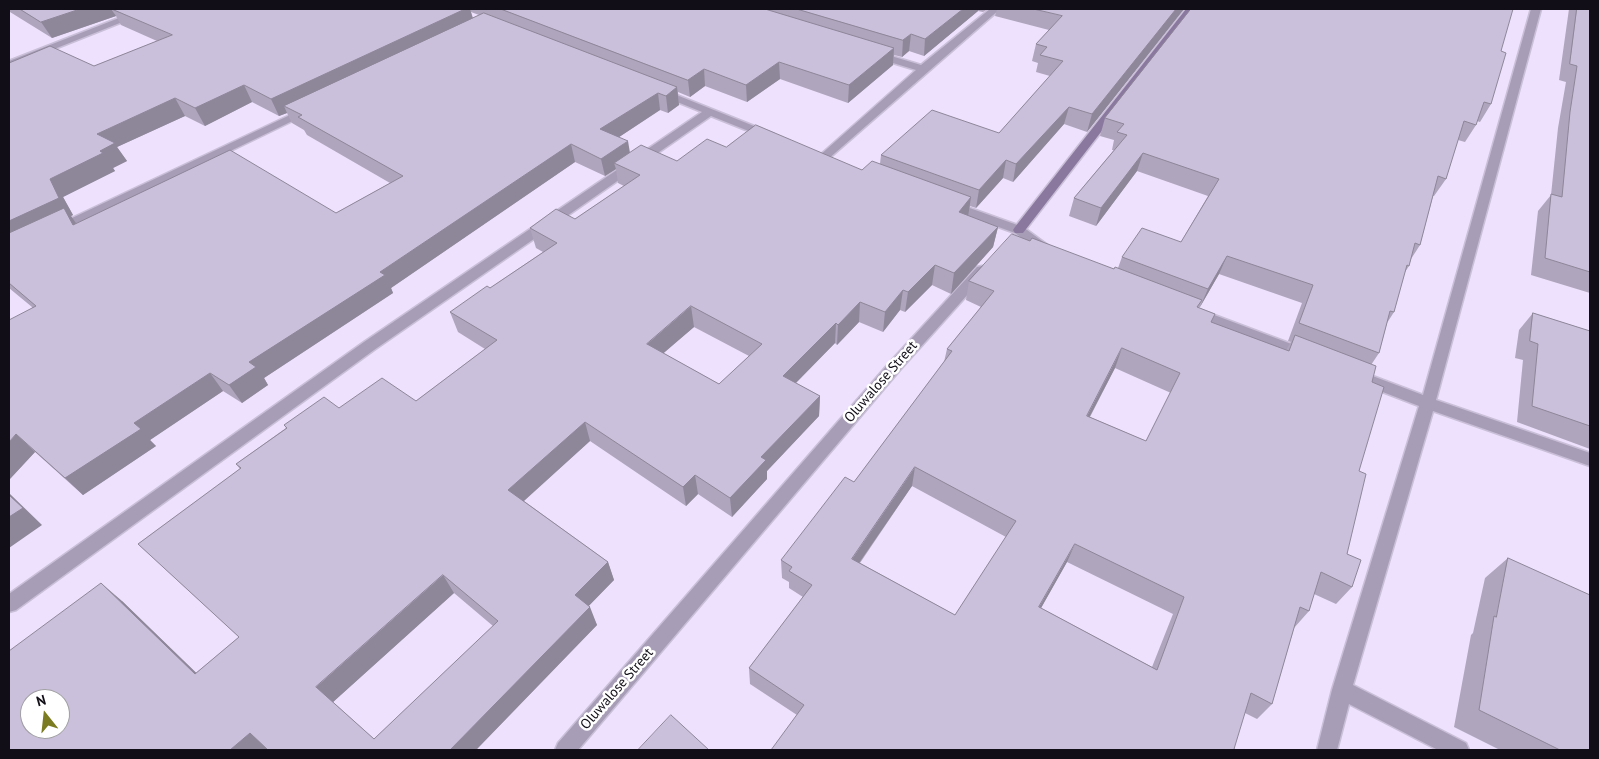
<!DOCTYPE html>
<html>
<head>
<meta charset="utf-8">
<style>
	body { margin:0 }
	#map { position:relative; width:1599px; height:759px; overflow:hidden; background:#ede1fd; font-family:"PT Sans",sans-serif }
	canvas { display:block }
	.frame { position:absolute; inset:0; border:10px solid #120e17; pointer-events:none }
	.north { position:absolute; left:20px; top:689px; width:50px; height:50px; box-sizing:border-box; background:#fff; border:1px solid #a09fa2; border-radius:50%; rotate:344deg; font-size:14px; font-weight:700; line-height:20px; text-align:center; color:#120e17 }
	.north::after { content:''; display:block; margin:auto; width:18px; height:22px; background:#7b7b22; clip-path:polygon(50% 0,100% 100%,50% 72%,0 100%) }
</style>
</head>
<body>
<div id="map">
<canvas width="1599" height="759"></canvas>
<div class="frame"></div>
<div class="north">N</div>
</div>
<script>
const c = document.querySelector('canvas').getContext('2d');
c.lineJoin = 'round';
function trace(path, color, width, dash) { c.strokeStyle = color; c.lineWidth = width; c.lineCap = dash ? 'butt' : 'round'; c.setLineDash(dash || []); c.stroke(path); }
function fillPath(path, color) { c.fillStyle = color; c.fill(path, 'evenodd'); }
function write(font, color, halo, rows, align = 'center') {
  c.font = font + ' "PT Sans",sans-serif'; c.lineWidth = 5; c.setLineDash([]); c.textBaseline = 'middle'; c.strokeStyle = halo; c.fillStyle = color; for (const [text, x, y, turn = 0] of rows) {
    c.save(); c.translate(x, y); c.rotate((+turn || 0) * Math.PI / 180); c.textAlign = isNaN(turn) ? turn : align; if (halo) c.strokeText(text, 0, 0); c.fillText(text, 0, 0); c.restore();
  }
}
const street = new Path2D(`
	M 142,9 L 155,9 L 9,67 L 9,61 Z
	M 990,9 L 1000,9 L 827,160 L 819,160 L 817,158 L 819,156 L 916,70 L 870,56 L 870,52 L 878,52 L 921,65 Z
	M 1531,9 L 1541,9 L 1436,400 L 1590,453 L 1590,466 L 1433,411 L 1353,685 L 1466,743 L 1469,750 L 1438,750 L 1349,704 L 1337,750 L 1317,750 L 1332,690 L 1419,406 L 1349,379 L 1347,375 L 1349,371 L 1354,369 L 1423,395 Z
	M 659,88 L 774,134 L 776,136 L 774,138 L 766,138 L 711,116 L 374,350 L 16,610 L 9,612 L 9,594 L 364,342 L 702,112 L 655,93 L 654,91 L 655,89 Z
	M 307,107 L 312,110 L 311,112 L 61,233 L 53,233 L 51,230 L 53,227 Z
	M 950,201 L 1023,227 L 1053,249 L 1046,253 L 1041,252 L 1015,233 L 946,208 L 944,205 Z
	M 982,266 L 987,267 L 989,270 L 987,273 L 900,370 L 578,750 L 555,750 L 558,743 L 890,362 L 977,267 Z
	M 1193,307 L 1310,351 L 1312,355 L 1310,359 L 1305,360 L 1300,359 L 1188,315 L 1186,312 L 1188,309 Z`);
const secondary = new Path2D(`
	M 1186,9 L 1196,9 L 1023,233 L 1015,233 L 1013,230 L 1015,227 Z`);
trace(street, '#cabfd8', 3);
trace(secondary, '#cabfd8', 3);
fillPath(street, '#a89db7');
fillPath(secondary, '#8a789f');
fillPath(new Path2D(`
	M 9,9 L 988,9 L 983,12 L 978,11 L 924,56 L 909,51 L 902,57 L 894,55 L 893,65 L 848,103 L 780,79 L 747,102 L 705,86 L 690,97 L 678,92 L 679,105 L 668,113 L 660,110 L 619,137 L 630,153 L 677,161 L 726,147 L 862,170 L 880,164 L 881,155 L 999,133 L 1050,76 L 1036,72 L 1038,63 L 1032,61 L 1036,44 L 1049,30 L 995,16 L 997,9 L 1184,9 L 1087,132 L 1064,124 L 1013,182 L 1003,178 L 976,208 L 970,206 L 968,216 L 998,227 L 993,247 L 951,294 L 932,285 L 905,312 L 900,310 L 883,332 L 859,322 L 837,345 L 835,343 L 796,383 L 820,396 L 819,416 L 767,471 L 767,479 L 732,517 L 698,494 L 686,506 L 590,441 L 524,501 L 608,562 L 614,580 L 588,606 L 597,625 L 476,750 L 268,750 L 266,749 L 265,750 L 9,750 L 122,601 L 196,673 L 239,637 L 138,544 L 240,469 L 236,464 L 286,428 L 284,425 L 339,408 L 416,401 L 485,349 L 458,332 L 450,312 L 490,288 L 543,252 L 536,248 L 530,228 L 575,219 L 624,186 L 618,183 L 616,169 L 605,176 L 575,162 L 391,288 L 393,293 L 264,378 L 268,385 L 242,403 L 223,391 L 150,440 L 156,446 L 83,495 L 35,452 L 9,480 L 32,307 L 9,288 L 9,63 L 94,66 L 157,41 L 121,25 L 116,16 L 52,38 L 10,12 L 9,12 ZM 471,12 L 479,15 L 473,18 ZM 252,102 L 279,116 L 287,113 L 292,123 L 304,130 L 307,135 L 390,183 L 336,213 L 76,224 L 71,216 L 73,215 L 63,197 L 115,171 L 113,168 L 127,161 L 117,147 L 185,116 L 205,126 ZM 694,327 L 749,356 L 719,384 L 663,353 ZM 454,593 L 493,626 L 374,739 L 333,702 Z
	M 1569,9 L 1590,9 L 1590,293 L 1531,275 L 1538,211 L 1551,195 L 1558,128 L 1566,82 L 1559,80 Z
	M 1501,51 L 1491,104 L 1480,122 L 1477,121 L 1476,125 L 1465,142 L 1458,140 L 1446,179 L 1434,196 L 1433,196 L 1420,245 L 1411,259 L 1409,266 L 1405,272 L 1394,312 L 1387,323 L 1379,353 L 1371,365 L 1372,382 L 1347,554 L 1352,587 L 1336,604 L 1314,594 L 1309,611 L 1294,628 L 1272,704 L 1257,719 L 1245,713 L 797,715 L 750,684 L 749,668 L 803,597 L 789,588 L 789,582 L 782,578 L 781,560 L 854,482 L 944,362 L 947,349 L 981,307 L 966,300 L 969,281 L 1030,241 L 1114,269 L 1118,268 L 1122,257 L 1181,242 L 1208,196 L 1137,171 L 1096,226 L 1069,216 L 1074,198 L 1114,150 L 1112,150 L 1114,140 L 1100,136 L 1105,118 ZM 1219,274 L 1302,303 L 1288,341 L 1291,342 L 1286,350 L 1211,322 L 1198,308 L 1200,307 ZM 1115,368 L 1171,393 L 1146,441 L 1090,417 ZM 912,486 L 1006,537 L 955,615 L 860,563 ZM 1067,562 L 1173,614 L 1152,667 L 1041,608 Z
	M 1533,313 L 1590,331 L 1590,449 L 1517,422 L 1523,360 L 1515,358 L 1519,330 Z
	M 1508,558 L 1590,750 L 1500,750 L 1454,727 L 1471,635 L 1473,633 L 1485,578 Z`), '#afa5bc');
fillPath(new Path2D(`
	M 80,9 L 111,9 L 116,16 L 52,38 L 41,22 Z
	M 465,9 L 470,9 L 474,23 L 284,106 L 287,113 L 279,116 L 271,99 Z
	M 963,9 L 978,9 L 978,11 L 924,56 L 925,39 Z
	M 1176,9 L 1184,9 L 1087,132 L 1092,114 Z
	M 911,34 L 909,51 L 902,57 L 903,40 Z
	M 894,48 L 893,65 L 848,103 L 849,85 Z
	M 779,62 L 780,79 L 747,102 L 746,85 Z
	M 704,69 L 705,86 L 690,97 L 688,80 Z
	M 244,85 L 252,102 L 205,126 L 195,108 Z
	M 677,87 L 679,105 L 668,113 L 666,96 Z
	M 658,93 L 660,110 L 604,147 L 600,129 Z
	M 175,98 L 185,116 L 117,147 L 127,161 L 113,168 L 115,171 L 63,197 L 73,215 L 71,216 L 78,226 L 9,246 L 9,221 L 50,179 L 100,151 L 97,134 Z
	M 1069,107 L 1064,124 L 1013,182 L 1016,164 Z
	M 628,141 L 631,159 L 614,163 L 616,169 L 605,176 L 601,159 Z
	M 571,144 L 575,162 L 391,288 L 393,293 L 264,378 L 268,385 L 242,403 L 229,385 L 249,362 L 380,272 Z
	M 1143,153 L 1137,171 L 1096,226 L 1101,208 Z
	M 1006,160 L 1003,178 L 976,208 L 979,190 Z
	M 971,197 L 968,217 L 959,212 Z
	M 998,227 L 993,247 L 951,294 L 954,273 Z
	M 1227,256 L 1219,274 L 1200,307 L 1208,289 Z
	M 935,265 L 932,285 L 905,312 L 908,292 Z
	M 903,290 L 900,310 L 883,332 L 885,312 Z
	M 860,302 L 859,322 L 837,345 L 838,325 Z
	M 691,306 L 694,327 L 651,364 L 647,344 Z
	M 836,323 L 835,343 L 783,396 L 783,376 Z
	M 1122,348 L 1115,368 L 1080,435 L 1087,416 Z
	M 210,373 L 223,391 L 150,440 L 156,446 L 83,495 L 65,478 L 134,423 Z
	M 820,396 L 819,416 L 767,471 L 767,479 L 732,517 L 730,498 L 761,457 Z
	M 585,422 L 590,441 L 516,508 L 508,490 Z
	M 16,434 L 35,452 L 9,480 L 9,442 Z
	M 915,467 L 912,486 L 850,576 L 852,559 Z
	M 695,475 L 698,494 L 686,506 L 683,487 Z
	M 9,493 L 42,525 L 9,548 Z
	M 1075,544 L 1067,562 L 1032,624 L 1039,607 Z
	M 608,562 L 614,580 L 582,613 L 575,595 Z
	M 443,575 L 454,593 L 332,703 L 316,687 Z
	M 101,583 L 122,601 L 214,690 L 195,674 Z
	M 590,607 L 597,625 L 476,750 L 450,750 Z
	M 250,733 L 268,747 L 265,750 L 230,750 Z`), '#8e8699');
const building = new Path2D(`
	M 20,9 L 80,9 L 41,22 Z
	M 112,9 L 465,9 L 271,99 L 244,85 L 195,108 L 175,98 L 97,134 L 115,143 L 100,151 L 103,153 L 50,179 L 59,198 L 9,221 L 9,63 L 50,46 L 94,66 L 172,35 Z
	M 501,9 L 765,9 L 894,48 L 849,85 L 779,62 L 746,85 L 704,69 L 688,80 Z
	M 797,9 L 963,9 L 925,39 L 911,34 L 903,40 Z
	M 1034,9 L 1176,9 L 1092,114 L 1069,107 L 1016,164 L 1006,160 L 979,190 L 881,155 L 932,110 L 999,133 L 1063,61 L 1040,55 L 1047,47 L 1036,44 L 1062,16 Z
	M 1191,9 L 1513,9 L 1501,51 L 1506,53 L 1491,104 L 1484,102 L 1476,125 L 1464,121 L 1446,179 L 1438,176 L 1420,245 L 1415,243 L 1409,266 L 1407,265 L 1394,312 L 1390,311 L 1379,353 L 1299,323 L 1313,285 L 1227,256 L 1208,289 L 1122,257 L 1142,228 L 1181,242 L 1219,179 L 1143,153 L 1101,208 L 1074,198 L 1127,135 L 1117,132 L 1124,124 L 1105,118 Z
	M 1577,9 L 1590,9 L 1590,272 L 1545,258 L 1551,194 L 1562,197 L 1570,112 L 1577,66 L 1570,64 Z
	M 484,13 L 677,87 L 666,96 L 658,93 L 600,129 L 628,141 L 601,159 L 571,144 L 380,272 L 385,275 L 249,362 L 256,367 L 229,385 L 210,373 L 134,423 L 141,429 L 65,478 L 16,434 L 9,442 L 9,320 L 36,306 L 9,283 L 9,233 L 64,208 L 73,225 L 230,150 L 336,213 L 403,176 L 298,117 L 302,115 L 284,106 Z
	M 756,125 L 862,170 L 872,161 L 971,197 L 959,212 L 998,227 L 954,273 L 935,265 L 908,292 L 903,290 L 885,312 L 860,302 L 838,325 L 836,323 L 783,376 L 820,396 L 761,457 L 766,460 L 730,498 L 695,475 L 683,487 L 585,422 L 508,490 L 608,562 L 575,595 L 590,607 L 450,750 L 268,750 L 250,733 L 230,750 L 9,750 L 9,651 L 101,583 L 195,674 L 239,637 L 138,544 L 241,468 L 236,464 L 287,428 L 284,425 L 324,397 L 339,408 L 382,378 L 416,401 L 497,340 L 450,312 L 487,286 L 490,288 L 557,243 L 530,228 L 556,209 L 575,219 L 640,175 L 614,163 L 641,145 L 677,161 L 707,139 L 726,147 ZM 691,306 L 762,344 L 719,384 L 647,344 ZM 443,575 L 498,621 L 374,739 L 316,687 ZM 30,699 L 60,699 L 60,729 L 30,729 Z
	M 1012,234 L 1030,241 L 1032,238 L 1114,269 L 1115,267 L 1202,300 L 1197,307 L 1215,314 L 1211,322 L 1289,351 L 1295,335 L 1376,366 L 1372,382 L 1384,387 L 1359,471 L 1366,474 L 1347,554 L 1361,560 L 1352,587 L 1321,572 L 1309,611 L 1300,607 L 1272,704 L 1251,693 L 1234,749 L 1236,750 L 771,750 L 804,705 L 749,668 L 812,585 L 789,571 L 792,567 L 781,560 L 845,477 L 854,482 L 952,351 L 947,349 L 994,291 L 969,281 ZM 1122,348 L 1180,373 L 1146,441 L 1087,416 ZM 915,467 L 1016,521 L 955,615 L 852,559 ZM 1075,544 L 1184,597 L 1157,670 L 1039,607 Z
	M 1533,313 L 1590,331 L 1590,426 L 1532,406 L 1538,344 L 1530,341 Z
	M 9,495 L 23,508 L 9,517 Z
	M 1508,558 L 1590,595 L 1590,750 L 1560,750 L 1479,710 L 1494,616 L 1496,617 Z
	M 671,715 L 709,750 L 638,750 Z`);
fillPath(building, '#cbc0db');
trace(building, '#8e8699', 1);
write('14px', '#120e17', '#fff', [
	["Oluwalose Street",881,382,-49],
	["Oluwalose Street",617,689,-49]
]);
</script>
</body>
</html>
